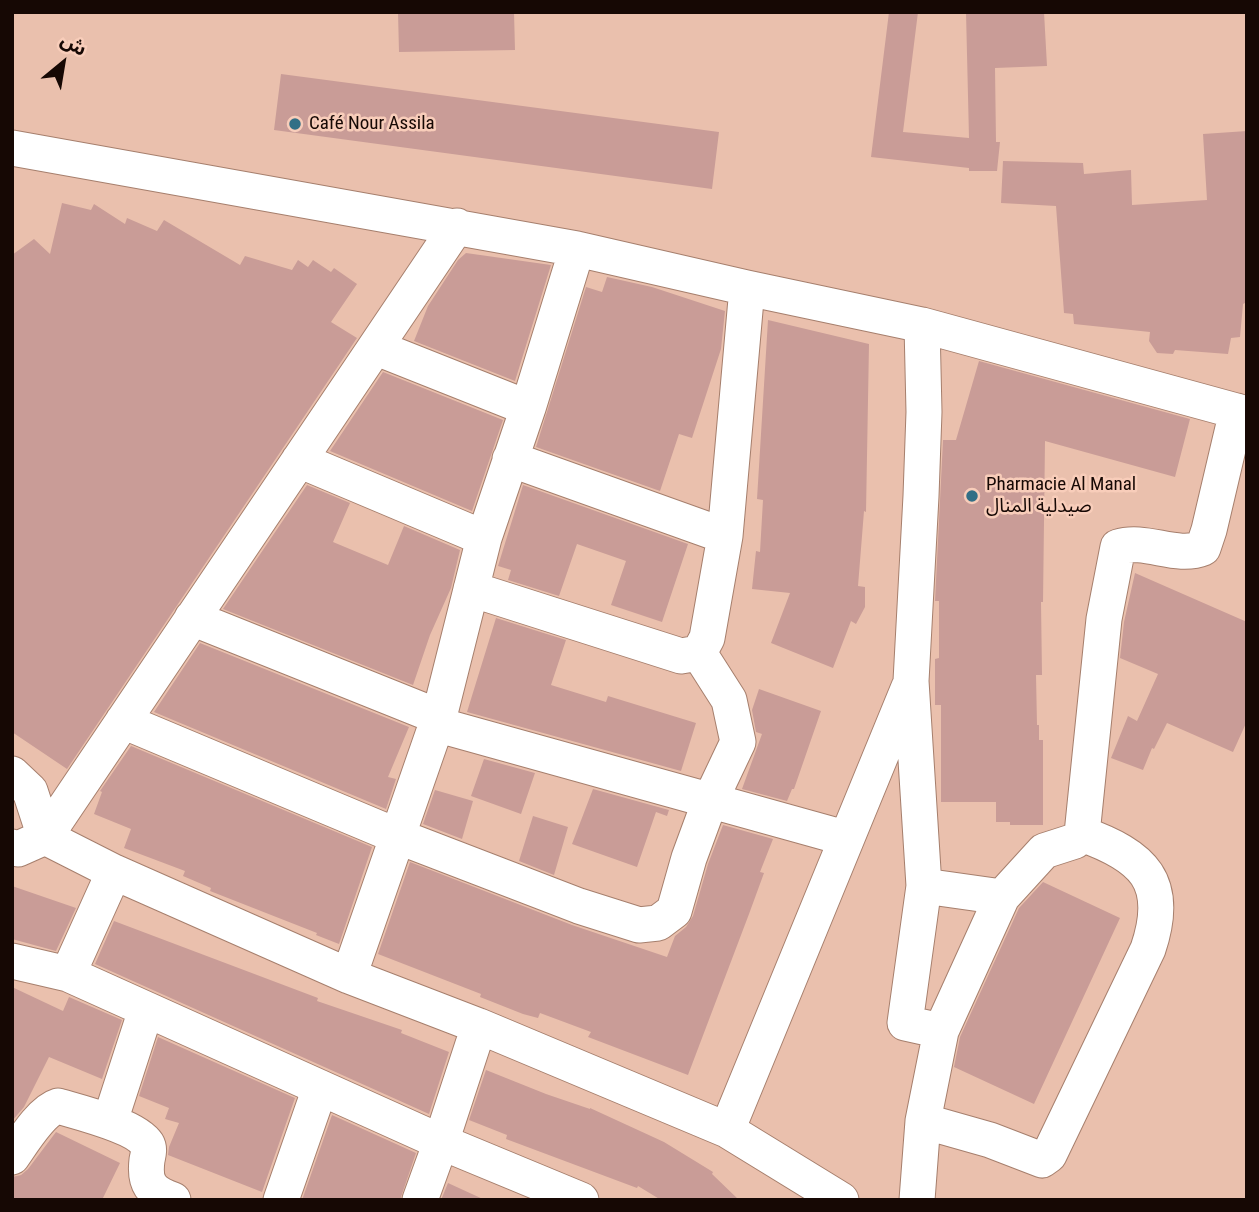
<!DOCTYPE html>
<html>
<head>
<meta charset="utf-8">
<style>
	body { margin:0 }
	#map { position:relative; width:1259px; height:1212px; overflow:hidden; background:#eac0ad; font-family:"Roboto Condensed","Noto Sans Arabic",sans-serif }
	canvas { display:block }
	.frame { position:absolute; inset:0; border:14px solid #160804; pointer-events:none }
	.north { position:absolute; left:28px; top:28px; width:70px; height:70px; -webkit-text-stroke:5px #f8cdba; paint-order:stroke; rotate:30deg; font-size:19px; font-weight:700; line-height:28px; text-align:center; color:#160804 }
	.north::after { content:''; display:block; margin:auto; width:24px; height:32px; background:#160804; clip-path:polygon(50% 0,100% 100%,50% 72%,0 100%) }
</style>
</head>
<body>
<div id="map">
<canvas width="1259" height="1212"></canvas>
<div class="frame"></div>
<div class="north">ش</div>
</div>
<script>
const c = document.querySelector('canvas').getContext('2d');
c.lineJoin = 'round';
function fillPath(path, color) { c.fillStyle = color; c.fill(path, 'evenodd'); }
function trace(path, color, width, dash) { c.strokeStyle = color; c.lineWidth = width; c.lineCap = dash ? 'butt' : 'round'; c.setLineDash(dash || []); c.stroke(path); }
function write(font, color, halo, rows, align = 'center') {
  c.font = font + ' "Roboto Condensed","Noto Sans Arabic",sans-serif'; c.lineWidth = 5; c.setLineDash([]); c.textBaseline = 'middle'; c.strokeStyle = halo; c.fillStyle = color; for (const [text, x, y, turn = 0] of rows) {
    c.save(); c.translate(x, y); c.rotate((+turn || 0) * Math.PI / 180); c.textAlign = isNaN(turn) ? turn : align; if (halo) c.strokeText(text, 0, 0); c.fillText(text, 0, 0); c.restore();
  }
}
fillPath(new Path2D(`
	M 398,12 L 514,12 L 515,50 L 399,52 Z
	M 889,12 L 918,12 L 903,132 L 969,138 L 966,12 L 1044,12 L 1047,66 L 995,68 L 996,142 L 1000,142 L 997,171 L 969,171 L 969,168 L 871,157 Z
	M 281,74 L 719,132 L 712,189 L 274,130 Z
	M 1247,131 L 1247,302 L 1243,304 L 1240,337 L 1231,338 L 1228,354 L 1175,350 L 1173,354 L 1157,353 L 1149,341 L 1150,332 L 1074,324 L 1073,314 L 1064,313 L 1056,206 L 1001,203 L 1003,161 L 1083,163 L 1084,174 L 1131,170 L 1132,205 L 1207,200 L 1203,134 Z
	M 62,203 L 91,210 L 94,204 L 125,224 L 127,218 L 157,231 L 164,220 L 240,265 L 245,256 L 292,270 L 298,260 L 308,267 L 313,260 L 331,272 L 334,268 L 357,284 L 331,322 L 357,338 L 67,769 L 12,732 L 12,255 L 34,239 L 50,254 Z
	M 466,253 L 551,265 L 515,381 L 414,341 L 428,306 L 458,260 Z
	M 607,277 L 652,287 L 725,311 L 721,349 L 692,438 L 679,434 L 660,491 L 536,447 L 586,287 L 602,292 Z
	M 768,320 L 869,344 L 866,512 L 864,511 L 858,586 L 865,587 L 865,607 L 856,624 L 851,621 L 833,668 L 771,643 L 790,593 L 752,589 L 756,551 L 760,552 L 763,500 L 757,499 Z
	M 979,361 L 1190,419 L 1175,477 L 1045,441 L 1043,602 L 1041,602 L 1042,675 L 1036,675 L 1037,725 L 1039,725 L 1039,740 L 1043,740 L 1043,825 L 1010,825 L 1010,822 L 996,822 L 996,802 L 941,802 L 941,705 L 935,705 L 935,659 L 939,658 L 939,601 L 935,601 L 943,440 L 956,440 Z
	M 383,372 L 503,420 L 472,511 L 330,451 Z
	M 307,485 L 350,503 L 333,542 L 388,565 L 404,526 L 460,550 L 451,588 L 430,635 L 413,685 L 223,609 Z
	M 523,485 L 688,544 L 662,622 L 611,605 L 626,561 L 577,544 L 559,596 L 508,580 L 511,570 L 498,566 Z
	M 1135,573 L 1247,622 L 1247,721 L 1233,752 L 1167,723 L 1154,749 L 1152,748 L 1143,770 L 1111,758 L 1128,716 L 1137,721 L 1158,674 L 1120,658 L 1124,622 Z
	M 496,618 L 566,640 L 551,685 L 606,702 L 608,696 L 696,723 L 681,771 L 467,712 Z
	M 200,643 L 409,727 L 388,777 L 396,779 L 386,809 L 154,712 Z
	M 759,689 L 821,711 L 794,789 L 792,789 L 787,801 L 742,789 L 762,734 L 756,732 L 752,710 Z
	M 131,746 L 372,847 L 339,944 L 316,935 L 317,933 L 210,891 L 211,888 L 183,876 L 185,871 L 124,848 L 131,829 L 94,814 L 102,792 L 100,791 Z
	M 484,759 L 535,773 L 521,814 L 471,796 Z
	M 593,789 L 669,810 L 667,816 L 656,812 L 637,867 L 572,844 Z
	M 435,790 L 473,801 L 462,839 L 423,824 Z
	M 533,816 L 568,827 L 554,875 L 519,861 Z
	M 723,825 L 773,839 L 760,872 L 764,873 L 749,914 L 688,1075 L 588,1037 L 591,1032 L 540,1013 L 538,1018 L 523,1014 L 480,997 L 481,994 L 378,954 L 410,862 L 572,925 L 667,957 L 675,936 L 686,927 L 693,916 L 708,864 Z
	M 1043,882 L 1120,918 L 1034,1104 L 954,1067 L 960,1037 L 1019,908 Z
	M 12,886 L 76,908 L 56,951 L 12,939 Z
	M 114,921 L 318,998 L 317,1001 L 402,1030 L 401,1033 L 449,1052 L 429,1114 L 95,964 Z
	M 12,987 L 63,1011 L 69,997 L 122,1020 L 102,1079 L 49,1057 L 24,1107 L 12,1121 Z
	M 158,1037 L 295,1098 L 262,1192 L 168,1155 L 169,1147 L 179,1123 L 165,1119 L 169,1108 L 139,1096 Z
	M 486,1070 L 546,1094 L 590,1109 L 590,1108 L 664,1142 L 713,1172 L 712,1174 L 739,1200 L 661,1200 L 638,1186 L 637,1188 L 506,1139 L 507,1135 L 469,1120 Z
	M 332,1115 L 416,1153 L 400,1200 L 302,1200 Z
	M 56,1132 L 120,1163 L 102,1200 L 12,1200 L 12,1177 L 21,1175 L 28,1169 Z
	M 448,1183 L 485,1200 L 441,1200 Z`), '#c99c97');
const minor = new Path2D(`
	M 12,148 L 577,249 L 747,288 L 922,325 L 1247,414
	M 377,348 L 528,408
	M 510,459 L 725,536
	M 299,460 L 484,538
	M 471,589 L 681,656 L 699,653 L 707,638 L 725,536 L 747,288
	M 192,618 L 439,717
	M 123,721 L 397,836 L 579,906 L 639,925 L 658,923 L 674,911 L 689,858 L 710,801 L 738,742 L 729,700 L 699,653
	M 435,724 L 845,838
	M 12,774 L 30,791 L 45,837 L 114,872 L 349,976 L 479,1026 L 727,1130 L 841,1200
	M 12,847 L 18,849 L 45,837 L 457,226
	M 114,872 L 68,974 L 441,1142 L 581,1200
	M 924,886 L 1002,897
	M 12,961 L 68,974
	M 349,976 L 439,717 L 484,538 L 528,408 L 577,249
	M 941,1031 L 1002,897 L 1044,851 L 1075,841 L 1082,834
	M 110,1121 L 146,1010
	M 923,1121 L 990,1140 L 1042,1160 L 1049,1155 L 1148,949 C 1171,881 1143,856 1082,834 L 1104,619 L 1118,547 C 1146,538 1176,559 1203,548 L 1209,530 L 1237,411
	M 727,1130 L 909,687
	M 12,1157 C 22,1143 41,1111 58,1106 C 78,1112 136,1126 147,1144 C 150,1149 148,1155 147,1160 C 144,1184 151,1192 173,1200
	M 281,1200 L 320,1088
	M 420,1200 L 441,1142 L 479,1026
	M 917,1200 L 923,1121 L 941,1031 L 905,1023 L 924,886 L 911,681 L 921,496 L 924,412 L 922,325`);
trace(minor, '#a67f6d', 37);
trace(minor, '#fff', 35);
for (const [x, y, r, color] of [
	[295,124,7,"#326f86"],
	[972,496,7,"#326f86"]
]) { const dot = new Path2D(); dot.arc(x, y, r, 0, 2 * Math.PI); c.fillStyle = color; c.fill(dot); trace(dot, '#f8cdba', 2.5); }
write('19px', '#160804', '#f8cdba', [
	["Café Nour Assila",309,124],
	["Pharmacie Al Manal",986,485],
	["صيدلية المنال",986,507]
], 'left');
</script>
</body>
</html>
